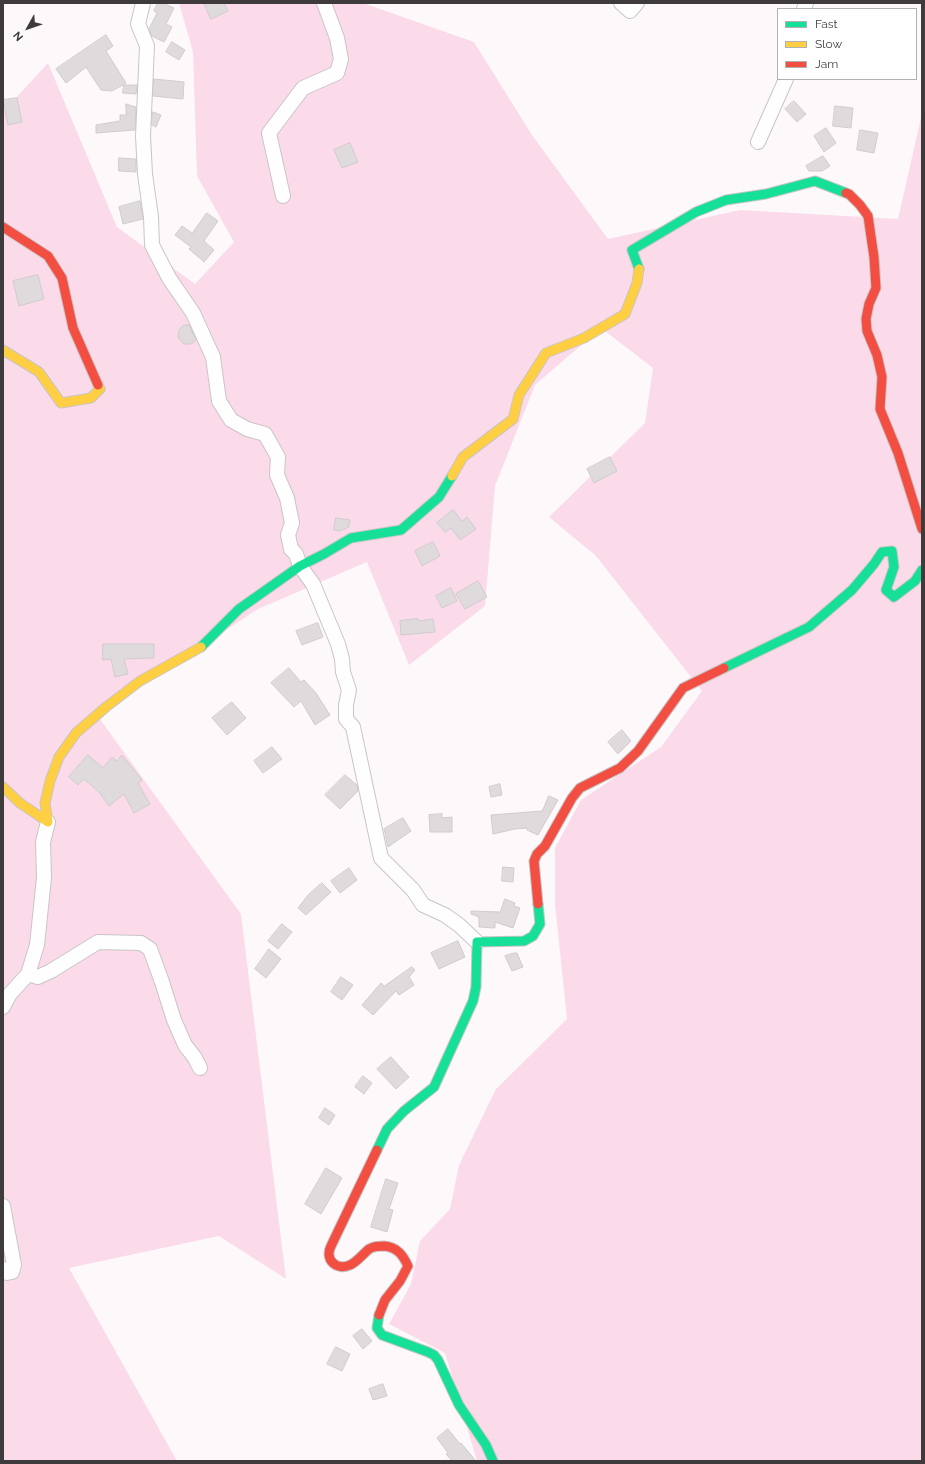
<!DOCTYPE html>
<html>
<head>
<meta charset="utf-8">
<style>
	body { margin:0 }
	#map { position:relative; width:925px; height:1464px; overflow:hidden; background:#fdf9fb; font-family:Raleway,sans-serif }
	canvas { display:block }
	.frame { position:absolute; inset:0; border:4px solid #3f3b3d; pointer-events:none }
	.legend { position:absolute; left:777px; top:8px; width:140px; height:72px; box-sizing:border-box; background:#fff; border:1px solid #b2b1b1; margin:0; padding:5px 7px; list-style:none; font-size:12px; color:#3f3b3d }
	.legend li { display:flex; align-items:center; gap:8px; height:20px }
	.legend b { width:20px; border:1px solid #b2b1b1 }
	.north { position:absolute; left:8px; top:8px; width:40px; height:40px; -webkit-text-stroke:3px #fff; paint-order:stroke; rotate:230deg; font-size:11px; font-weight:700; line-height:16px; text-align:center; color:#3f3b3d }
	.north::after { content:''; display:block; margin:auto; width:14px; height:18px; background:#3f3b3d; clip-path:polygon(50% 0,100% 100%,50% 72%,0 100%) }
</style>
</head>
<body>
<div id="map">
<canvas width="925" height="1464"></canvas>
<div class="frame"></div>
<ul class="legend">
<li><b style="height:5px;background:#16e098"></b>Fast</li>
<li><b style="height:5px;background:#ffcf43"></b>Slow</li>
<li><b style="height:5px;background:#f24e42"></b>Jam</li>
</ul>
<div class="north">N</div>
</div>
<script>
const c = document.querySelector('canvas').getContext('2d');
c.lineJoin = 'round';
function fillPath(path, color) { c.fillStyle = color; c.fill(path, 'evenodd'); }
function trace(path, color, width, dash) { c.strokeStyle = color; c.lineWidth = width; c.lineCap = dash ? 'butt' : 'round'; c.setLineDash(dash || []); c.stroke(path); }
fillPath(new Path2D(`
	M 179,3 L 363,3 L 474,42 L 532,135 L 608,239 L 740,210 L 898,219 L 922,113 L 922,1461 L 477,1461 L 445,1353 L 389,1324 L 411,1284 L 420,1241 L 450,1209 L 459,1165 L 496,1089 L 567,1019 L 555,904 L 555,848 L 581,800 L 661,747 L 702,691 L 596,556 L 549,517 L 645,423 L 653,368 L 601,328 L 535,385 L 495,486 L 485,606 L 409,665 L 367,562 L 258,609 L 97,715 L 241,914 L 286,1279 L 219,1236 L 69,1268 L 177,1461 L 3,1461 L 3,112 L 48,63 L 117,227 L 195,284 L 234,242 L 197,176 L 193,52 Z`), '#fbdbea');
const building = new Path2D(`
	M 158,3 L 163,3 L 174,8 L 166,24 L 172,27 L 164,42 L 152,36 L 149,29 L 157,13 L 154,11 Z
	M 204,3 L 224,3 L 228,11 L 211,19 Z
	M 106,35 L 113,46 L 106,51 L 126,83 L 112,91 L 101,90 L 86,67 L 66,83 L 56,69 Z
	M 172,42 L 185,50 L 179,60 L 166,52 Z
	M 154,79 L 184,82 L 183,99 L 153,96 Z
	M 124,85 L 137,85 L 136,94 L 123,93 Z
	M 17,98 L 22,122 L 8,125 L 3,100 Z
	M 794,101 L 806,114 L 797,122 L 785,109 Z
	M 126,104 L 136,107 L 135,130 L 96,133 L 96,125 L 120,121 L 120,115 L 126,115 Z
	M 835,106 L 853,108 L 851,128 L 833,126 Z
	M 153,112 L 161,115 L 156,127 L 152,125 Z
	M 826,128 L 836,143 L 824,152 L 814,136 Z
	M 860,130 L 878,133 L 874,153 L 857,150 Z
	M 350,143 L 358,162 L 342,168 L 334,150 Z
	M 823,156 L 830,166 L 822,171 L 809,171 L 806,166 Z
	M 119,158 L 136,159 L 136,172 L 119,171 Z
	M 140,201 L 143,219 L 123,224 L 119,207 Z
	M 207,213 L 218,221 L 204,241 L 214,250 L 204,262 L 189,249 L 191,247 L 175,235 L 182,226 L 192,233 Z
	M 38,275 L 44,299 L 19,306 L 13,281 Z
	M 184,325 L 189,325 L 196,340 L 193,343 L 190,344 L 184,344 L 179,339 L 178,336 L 179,330 Z
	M 610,457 L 617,471 L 594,483 L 587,469 Z
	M 453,510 L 462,521 L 467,517 L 476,529 L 460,540 L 451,528 L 445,532 L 437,523 Z
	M 336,518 L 350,520 L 349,527 L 340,531 L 334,530 Z
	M 433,542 L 440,556 L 422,566 L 415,551 Z
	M 478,581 L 487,597 L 465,609 L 456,594 Z
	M 451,588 L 457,601 L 442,608 L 436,596 Z
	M 418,619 L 418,621 L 433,619 L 435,632 L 401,635 L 400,621 Z
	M 318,623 L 323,637 L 302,645 L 296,631 Z
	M 103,644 L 154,644 L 154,658 L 124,659 L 128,674 L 115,677 L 111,659 L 103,660 Z
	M 289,668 L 301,682 L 304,680 L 316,693 L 330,715 L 315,725 L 301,701 L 294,707 L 271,683 Z
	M 232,702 L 246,718 L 227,735 L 212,718 Z
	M 622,730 L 631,741 L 618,754 L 608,742 Z
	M 272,747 L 282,759 L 263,773 L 254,761 Z
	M 88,755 L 103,768 L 112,757 L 117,761 L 122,755 L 142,780 L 138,783 L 150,804 L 134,813 L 124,794 L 109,806 L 99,792 L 84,779 L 78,785 L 69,777 Z
	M 345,775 L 357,785 L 358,791 L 340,809 L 325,795 Z
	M 500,784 L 502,795 L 491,797 L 489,787 Z
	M 549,796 L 558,800 L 538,835 L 527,830 L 527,828 L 515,829 L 493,834 L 491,815 L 542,811 Z
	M 442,814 L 442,818 L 452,817 L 452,832 L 430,832 L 429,815 Z
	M 403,818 L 411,831 L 388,847 L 384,829 Z
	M 503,867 L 514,868 L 513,882 L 502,881 Z
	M 349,868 L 357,880 L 340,893 L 331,881 Z
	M 322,883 L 331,892 L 306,915 L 298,908 L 308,895 Z
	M 505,899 L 515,903 L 514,906 L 520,908 L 513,928 L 495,922 L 495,928 L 479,927 L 479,917 L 471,914 L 471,911 L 500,912 Z
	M 282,924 L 292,932 L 278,949 L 268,941 Z
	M 458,941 L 465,957 L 439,969 L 431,953 Z
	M 269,949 L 281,959 L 266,978 L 255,969 Z
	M 514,953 L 517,953 L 523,967 L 512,971 L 505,956 Z
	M 412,967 L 415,970 L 409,977 L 414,985 L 399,995 L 396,991 L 373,1015 L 362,1005 L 381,983 L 384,986 Z
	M 341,977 L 353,985 L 342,1000 L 331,992 Z
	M 391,1057 L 409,1077 L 396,1089 L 377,1069 Z
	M 363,1076 L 372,1083 L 364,1094 L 355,1087 Z
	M 325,1108 L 335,1115 L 329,1125 L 319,1118 Z
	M 326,1168 L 342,1178 L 321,1214 L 305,1204 Z
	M 386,1179 L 398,1183 L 389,1209 L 393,1210 L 387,1232 L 371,1227 Z
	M 362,1329 L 372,1341 L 363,1349 L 353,1336 Z
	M 336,1347 L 350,1354 L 342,1371 L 327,1364 Z
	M 383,1384 L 387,1396 L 373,1400 L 369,1389 Z
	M 448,1429 L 460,1444 L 461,1443 L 476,1461 L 452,1461 L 446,1454 L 448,1453 L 437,1438 Z`);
fillPath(building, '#dfdbdd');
trace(building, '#d0ccce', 1);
const street = new Path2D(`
	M 143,3 L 138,24 L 147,46 L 143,136 L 145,174 L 151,217 L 152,245 L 169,278 L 193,313 L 213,357 L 219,401 L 231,420 L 247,429 L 265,434 L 278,457 L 277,475 L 287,498 L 292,523 L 288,535 L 291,549 L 296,554 L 300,566 L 313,584 L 338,644 L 342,659 L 343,672 L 349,690 L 346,705 L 346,719 L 353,727 L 381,858 L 413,890 L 423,905 L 445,915 L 459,925 L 477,942
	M 621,3 L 630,11 L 637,3
	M 804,9 L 806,3
	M 758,142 L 786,79
	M 283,196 L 269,133 L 303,88 L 337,73 L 341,59 L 337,38 L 324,3
	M 28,974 L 38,977 L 51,971 L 98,942 L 141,943 L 150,949 L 162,982 L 174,1020 L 185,1045 L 195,1058 L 200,1068
	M 3,1007 L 10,994 L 28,974 L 37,945 L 44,878 L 43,842 L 48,822
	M 3,1206 L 14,1265 L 12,1272 L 7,1273 L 3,1269`);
const fast = new Path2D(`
	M 639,269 L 632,250 L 696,212 L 726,200 L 766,194 L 815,181 L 846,193
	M 201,647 L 239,609 L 300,566 L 324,554 L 351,538 L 401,530 L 439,497 L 452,476
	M 724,668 L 809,627 L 852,590 L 874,564 L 882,552 L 892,551 L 894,567 L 886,590 L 894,597 L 915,581 L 922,570
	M 377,1150 L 387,1129 L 404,1111 L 434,1087 L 473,1001 L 476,987 L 477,942 L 524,941 L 533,936 L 540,924 L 538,904
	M 379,1315 L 377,1328 L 382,1335 L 428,1352 L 434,1355 L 438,1360 L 459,1405 L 486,1445 L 493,1461`);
const slow = new Path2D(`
	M 3,350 L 39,372 L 61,403 L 91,398 L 100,389 L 98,385
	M 452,476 L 463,457 L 513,419 L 519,395 L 546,353 L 584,338 L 625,314 L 637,283 L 639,269
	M 3,787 L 20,803 L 48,822 L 45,803 L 50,781 L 59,757 L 76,733 L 106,707 L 140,681 L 201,647`);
const jam = new Path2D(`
	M 846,193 L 849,194 L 860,205 L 868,216 L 874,257 L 876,288 L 869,304 L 866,319 L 867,331 L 877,355 L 882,377 L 880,409 L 898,453 L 922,529
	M 3,227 L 48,256 L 62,278 L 73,328 L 98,385
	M 538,904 L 534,861 L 537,854 L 545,846 L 572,798 L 580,788 L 620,768 L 638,751 L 683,688 L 724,668
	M 377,1150 L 331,1246 C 324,1260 337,1271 350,1265 C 357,1262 363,1254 369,1249 C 374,1246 378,1246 384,1246 C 397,1247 403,1255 408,1266 L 400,1281 L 385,1300 L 379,1315`);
trace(street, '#c9c5c7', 16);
trace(fast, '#c9c5c7', 11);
trace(slow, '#c9c5c7', 11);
trace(jam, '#c9c5c7', 11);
trace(street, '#fffefe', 14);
trace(fast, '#16e098', 9);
trace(slow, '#ffcf43', 9);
trace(jam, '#f24e42', 9);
</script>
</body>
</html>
